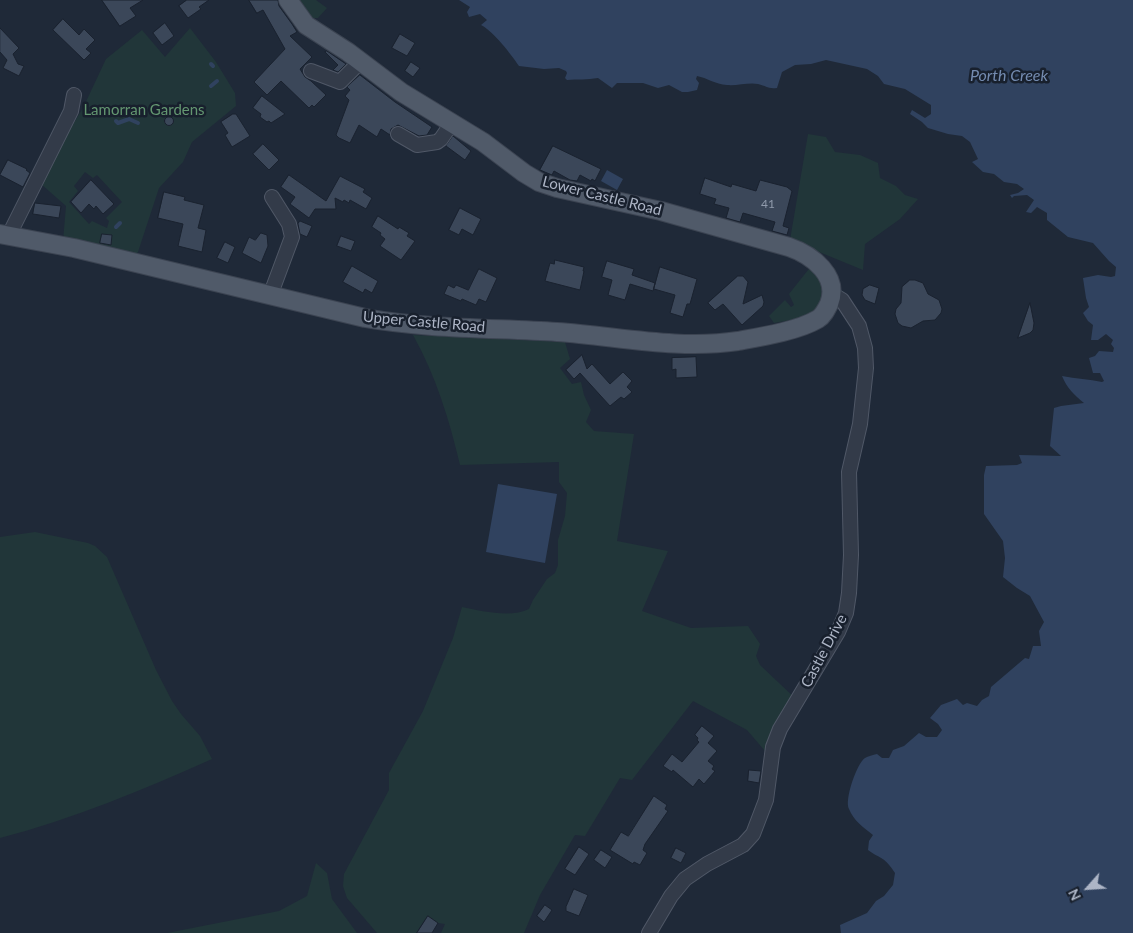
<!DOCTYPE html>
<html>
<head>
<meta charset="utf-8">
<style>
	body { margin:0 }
	#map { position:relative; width:1133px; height:933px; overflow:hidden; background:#1f2938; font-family:Lato,sans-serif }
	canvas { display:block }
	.north { position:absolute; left:1063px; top:863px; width:50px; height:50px; -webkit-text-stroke:4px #18202d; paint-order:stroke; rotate:244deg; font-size:14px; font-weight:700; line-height:20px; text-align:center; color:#adb5c6 }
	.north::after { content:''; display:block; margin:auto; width:18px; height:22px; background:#adb5c6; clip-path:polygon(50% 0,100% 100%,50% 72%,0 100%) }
</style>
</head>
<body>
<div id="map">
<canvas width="1133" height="933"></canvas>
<div class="north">N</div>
</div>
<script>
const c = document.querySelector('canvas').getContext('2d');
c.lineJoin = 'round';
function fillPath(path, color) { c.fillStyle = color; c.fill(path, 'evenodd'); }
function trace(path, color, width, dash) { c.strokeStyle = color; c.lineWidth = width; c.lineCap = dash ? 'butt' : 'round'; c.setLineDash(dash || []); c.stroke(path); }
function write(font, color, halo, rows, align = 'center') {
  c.font = font + ' Lato,sans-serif'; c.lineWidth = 5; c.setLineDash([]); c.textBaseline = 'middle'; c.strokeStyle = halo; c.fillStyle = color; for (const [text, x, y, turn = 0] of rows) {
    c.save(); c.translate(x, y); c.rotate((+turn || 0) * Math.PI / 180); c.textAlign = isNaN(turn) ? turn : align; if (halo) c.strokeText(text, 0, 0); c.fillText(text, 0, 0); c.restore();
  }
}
fillPath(new Path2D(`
	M 300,0 L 316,0 L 327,8 L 318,18 L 312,18 Z
	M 190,28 L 216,62 L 235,93 L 236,106 L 192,142 L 183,162 L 159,188 L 136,258 L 63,241 L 66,206 L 41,184 L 67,134 L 83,108 L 106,59 L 142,30 L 165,57 ZM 85,172 L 93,178 L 97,175 L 122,202 L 106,218 L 109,221 L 107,228 L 92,221 L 89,224 L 69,202 L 78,191 L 74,186 Z
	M 808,134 L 826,137 L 835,152 L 860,155 L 878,163 L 880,178 L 896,186 L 905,195 L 918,199 L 900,219 L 865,244 L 863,270 L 790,240 Z
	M 812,265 L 826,289 L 822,306 L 808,317 L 774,323 L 769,316 L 785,300 L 791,307 L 794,305 L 789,294 Z
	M 413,335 L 565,342 L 570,359 L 560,368 L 572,384 L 581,382 L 584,395 L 591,410 L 586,422 L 594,431 L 634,434 L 617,541 L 668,551 L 642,611 L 691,628 L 748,626 L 760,644 L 756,656 L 760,665 L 797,700 L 771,758 L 747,730 L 693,701 L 632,780 L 620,778 L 585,836 L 575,835 L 540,895 L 524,933 L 441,933 L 445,924 L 438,923 L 428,916 L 416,933 L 377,933 L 347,898 L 343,886 L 344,874 L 389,790 L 389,773 L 423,711 L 453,638 L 462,607 C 481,611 511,618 529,609 L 533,600 L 547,579 L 555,573 L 558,565 L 558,540 L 565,516 L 567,493 L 559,482 L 559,462 L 460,465 C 449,419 436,376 413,335 Z
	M 35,532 L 88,543 L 95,546 L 107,557 L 156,670 L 172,701 L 181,714 L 200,736 L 212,759 C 143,790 73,819 0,838 L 0,537 Z
	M 316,863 L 327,873 L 332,899 L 357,933 L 167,933 L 279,911 L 307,896 Z`), '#213639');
fillPath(new Path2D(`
	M 459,0 L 1133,0 L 1133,933 L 841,933 L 840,925 L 867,913 L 876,901 L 884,896 L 893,885 L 895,873 C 884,856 882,860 868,850 L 869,841 L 873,835 C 863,827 854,821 849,809 C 844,800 857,763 865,758 C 868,756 873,755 877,754 L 882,758 L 889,758 L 893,750 L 904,746 L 919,733 L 926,737 L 937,737 L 942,730 L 938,724 L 930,718 L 941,705 L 957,699 L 963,705 L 967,703 L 977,706 L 982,700 L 989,696 L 991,687 L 1025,658 L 1029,659 L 1033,646 L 1041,646 L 1039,631 L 1044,622 L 1030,596 L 1017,588 L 1003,577 L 1005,558 L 1003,541 L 984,514 L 984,475 L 986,466 L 1017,465 L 1022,463 L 1019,455 L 1061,456 L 1050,446 L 1054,408 L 1061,406 L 1084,403 C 1074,395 1067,388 1062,376 C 1076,379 1089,379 1102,382 L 1104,381 L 1100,373 L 1093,373 L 1089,358 L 1095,356 L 1099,351 L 1113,352 L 1114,348 L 1111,344 L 1113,340 L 1106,334 L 1098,340 L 1091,340 L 1093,325 L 1088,321 L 1083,313 L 1089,307 L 1086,298 L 1083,278 L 1098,275 L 1111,277 L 1115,276 L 1116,267 L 1109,261 L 1093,243 L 1068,237 L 1047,220 L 1047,213 L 1037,207 L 1031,213 L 1026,212 L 1034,200 L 1027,195 L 1014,196 L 1012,198 L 1010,195 L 1018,193 L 1024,189 L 1017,184 L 1004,182 L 994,174 L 983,172 L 972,162 L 978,159 L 970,142 L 962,136 L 948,134 L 928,128 L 922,122 L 910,114 L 912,110 L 925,118 L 931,114 L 931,105 L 905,89 L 884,84 L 878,76 L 867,69 L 826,60 L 811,64 L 795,65 L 782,72 L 777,88 C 767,89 767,86 758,84 C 749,82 737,86 727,85 C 715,84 707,78 697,76 L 696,79 L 699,83 L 697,90 L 688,92 L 682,92 L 669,85 L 658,88 L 643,83 L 617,83 L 612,88 L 598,78 C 587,80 577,79 567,80 L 565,78 L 567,73 L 566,71 L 559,68 L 544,69 L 519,66 C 511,54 493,31 481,25 L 487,20 L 480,14 L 469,17 L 467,12 L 470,7 Z
	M 607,170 L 623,179 L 617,190 L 601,181 Z
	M 498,484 L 557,494 L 545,563 L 486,552 Z`), '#30425f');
trace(new Path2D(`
	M 211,64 L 213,66
	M 211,86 L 217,81
	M 116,121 L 118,123 L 129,119 L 138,123
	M 116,227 L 120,223`), '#30425f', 4);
const building = new Path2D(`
	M 102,0 L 143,0 L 130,8 L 136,16 L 120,26 Z
	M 187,0 L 209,0 L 199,7 L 201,9 L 188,18 L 179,6 Z
	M 249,0 L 278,0 L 279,6 L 292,24 L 297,32 L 290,36 L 312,57 L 300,69 L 305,77 L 311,81 L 326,95 L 314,107 L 312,105 L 309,108 L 281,81 L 267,95 L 254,82 L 285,49 L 263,10 L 257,13 Z
	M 63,19 L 79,35 L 84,29 L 95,40 L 86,49 L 91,53 L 84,60 L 53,30 Z
	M 165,23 L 174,36 L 162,45 L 153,33 Z
	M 0,28 L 19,48 L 13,54 L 18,64 L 24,66 L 19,76 L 3,68 L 7,60 L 0,52 Z
	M 400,34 L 415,43 L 407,56 L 392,48 Z
	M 327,51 L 346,64 L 338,72 L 333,70 L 338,65 L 325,52 Z
	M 411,62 L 420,68 L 413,77 L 405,71 Z
	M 360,75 L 395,102 L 432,127 L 427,135 L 419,136 L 398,125 L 391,129 L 390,135 L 381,129 L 377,137 L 359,125 L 350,143 L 339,138 L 336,135 L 349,100 L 345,96 L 350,90 L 347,87 Z
	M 262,96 L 285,114 L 271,123 L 269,121 L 267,122 L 260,117 L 261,114 L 253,108 Z
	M 233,114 L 236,114 L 250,136 L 232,147 L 225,135 L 228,133 L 221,122 Z
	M164.5 121a4.5 4.5 0 1 1 9 0a4.5 4.5 0 1 1-9 0Z
	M 453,136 L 471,151 L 465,160 L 446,146 Z
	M 263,144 L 279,160 L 269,170 L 253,154 Z
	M 553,146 L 601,169 L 595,181 L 592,179 L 591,181 L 580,175 L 577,181 L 570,180 L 554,171 L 552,175 L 540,170 Z
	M 8,160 L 27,169 L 26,170 L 30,173 L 23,187 L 0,175 Z
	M 289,175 L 326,201 L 340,176 L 365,189 L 363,192 L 372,198 L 366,209 L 350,200 L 349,203 L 344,200 L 343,202 L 335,198 L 336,209 L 315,209 L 309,218 L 290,204 L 295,197 L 281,187 Z
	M 705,178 L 731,187 L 732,184 L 756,191 L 760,180 L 787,187 L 792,191 L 783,226 L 789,228 L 787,235 L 772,231 L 775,222 L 743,213 L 740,222 L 726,218 L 729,208 L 714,204 L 716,199 L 700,194 Z
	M 91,180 L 114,204 L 103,214 L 96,206 L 94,209 L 89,204 L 81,213 L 71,202 Z
	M 164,192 L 185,197 L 184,200 L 204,205 L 198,228 L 206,230 L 202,252 L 178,246 L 183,224 L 158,218 Z
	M 35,203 L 61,206 L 59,218 L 33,214 Z
	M 460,208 L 481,219 L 473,235 L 462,229 L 459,235 L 449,230 Z
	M 378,216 L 398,229 L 399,227 L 409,233 L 407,236 L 415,241 L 401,260 L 380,246 L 385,239 L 380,235 L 381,233 L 372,227 Z
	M 300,221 L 312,226 L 307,237 L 300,234 L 298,224 Z
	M 261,233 L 267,235 L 268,246 L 261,263 L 242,253 L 249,237 L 255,240 Z
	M 102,234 L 112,235 L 111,245 L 100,243 Z
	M 341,236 L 355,241 L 351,251 L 337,246 Z
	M 225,242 L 235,247 L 228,263 L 217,258 Z
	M 555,260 L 584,267 L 583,271 L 584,271 L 580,290 L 545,281 L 550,263 L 554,264 Z
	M 607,261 L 634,269 L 632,275 L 655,283 L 653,291 L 630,284 L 625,300 L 608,295 L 612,280 L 602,277 Z
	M 352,266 L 378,281 L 372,293 L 365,289 L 363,293 L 343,282 Z
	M 660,267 L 697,279 L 690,304 L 687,304 L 683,317 L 670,313 L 675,295 L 654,289 Z
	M 479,269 L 497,278 L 486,302 L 479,299 L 476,305 L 462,299 L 461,301 L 444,294 L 448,285 L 454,288 L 456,285 L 468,290 Z
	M 738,276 L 743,276 L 748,282 L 743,304 L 762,295 L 764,302 L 763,306 L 742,325 L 723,304 L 715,310 L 708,303 Z
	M 910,280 L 915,280 L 923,283 L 928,294 L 939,300 L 942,309 L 941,313 L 935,320 L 923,321 L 911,328 L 902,326 L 898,323 L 895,314 L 896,309 L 901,303 L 902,287 Z
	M 870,285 L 879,288 L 875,304 L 865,300 L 862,295 L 863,289 Z
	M 1030,303 L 1034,323 L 1033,330 L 1030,333 L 1018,338 Z
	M 582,355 L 587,369 L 592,364 L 610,384 L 623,372 L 632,381 L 627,387 L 632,392 L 624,399 L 621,397 L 610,406 L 580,373 L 574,379 L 566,370 Z
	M 696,357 L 697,377 L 676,378 L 676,369 L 672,370 L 672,358 Z
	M 702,726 L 714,736 L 708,743 L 717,751 L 708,761 L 714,766 L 712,769 L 715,771 L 704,784 L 699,779 L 693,787 L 673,770 L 672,772 L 663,766 L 672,754 L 682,762 L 699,742 L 697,740 L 698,738 L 695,735 Z
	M 749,770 L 761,771 L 759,783 L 748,781 Z
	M 654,796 L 667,805 L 665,809 L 668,811 L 645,844 L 643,850 L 647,853 L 640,865 L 634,862 L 633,864 L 610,850 L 621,832 L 628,836 Z
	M 579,847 L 589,854 L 575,875 L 565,869 Z
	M 676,848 L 686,853 L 681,863 L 671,858 Z
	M 601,850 L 612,857 L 605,868 L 594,860 Z
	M 574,889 L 588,895 L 579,916 L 566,911 L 566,907 Z
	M 545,905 L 552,910 L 544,922 L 537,916 Z
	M 428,916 L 438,923 L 432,933 L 417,933 Z`);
fillPath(building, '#3b4759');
trace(building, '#1a222f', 1);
const minor = new Path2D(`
	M 311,71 L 340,82 L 360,62
	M 398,134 L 417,145 L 437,142 L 441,139 L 452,123
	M 9,235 L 71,111 L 74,95
	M 270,296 L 292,237 L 289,224 L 272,197
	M 649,933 L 671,896 L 685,879 L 707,864 L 743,845 L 753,834 L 766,800 L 773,747 L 780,729 L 838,632 L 846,613 L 849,593 L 851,555 L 849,472 L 860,424 L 866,368 L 865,348 L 859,326 L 842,300 L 832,294`);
const major = new Path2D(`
	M 0,234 L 74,248 L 365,318 C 428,329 493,328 557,332 C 617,336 677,350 738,341 C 760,337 798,331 818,319 C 823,316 826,310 829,304 C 840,276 812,255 789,247 L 661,211 L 557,188 L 539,182 L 524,173 L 483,142 L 401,92 L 348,52 L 306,25 L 288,0`);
trace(minor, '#505867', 16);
trace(major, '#3c4452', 20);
trace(minor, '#333b49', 14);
trace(major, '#505a69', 18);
write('12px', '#909aab', null, [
	["41",768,204]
]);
write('15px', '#649771', '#18202d', [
	["Lamorran Gardens",144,110]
]);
write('15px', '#adb5c6', '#18202d', [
	["Lower Castle Road",602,196,14],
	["Upper Castle Road",424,322,5],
	["Castle Drive",824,651,-62]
]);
write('italic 16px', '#748bb0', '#18202d', [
	["Porth Creek",1009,76]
]);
</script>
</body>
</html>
